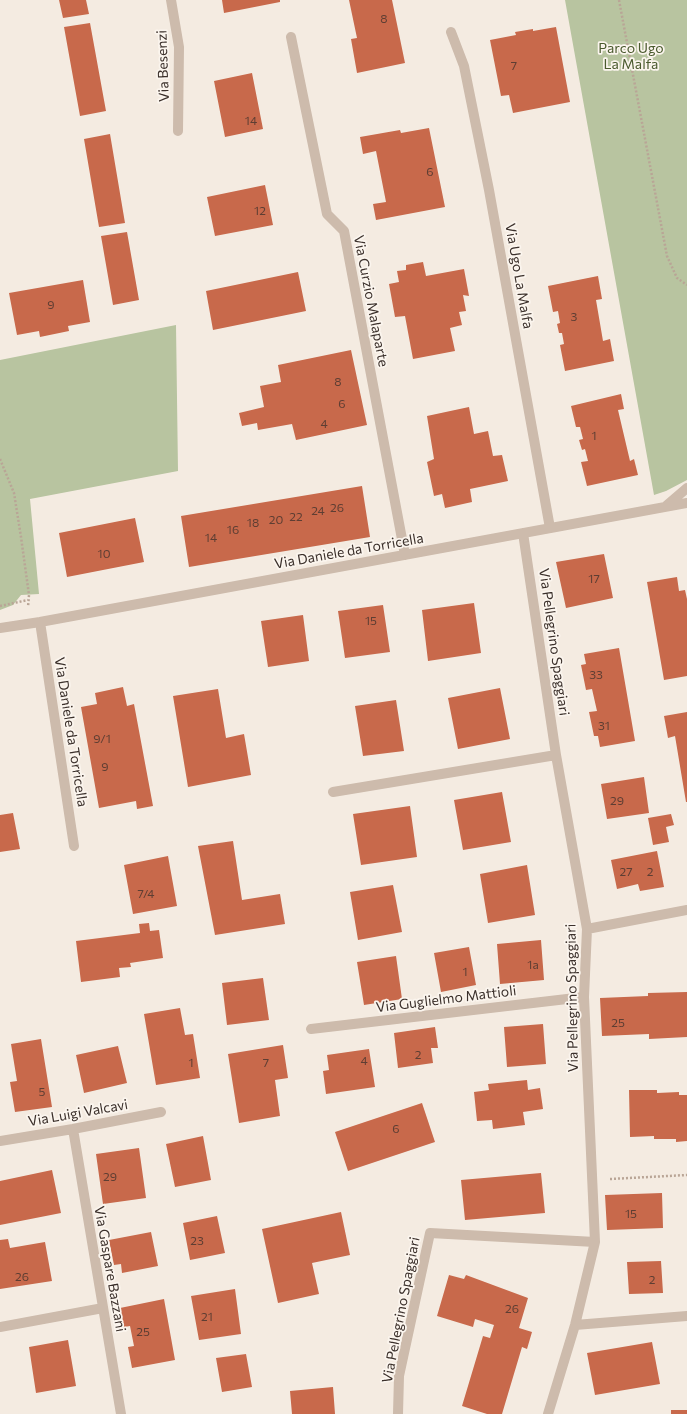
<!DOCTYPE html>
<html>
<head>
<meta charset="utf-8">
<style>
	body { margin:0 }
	canvas { display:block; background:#f4ebe1 }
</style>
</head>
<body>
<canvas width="687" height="1414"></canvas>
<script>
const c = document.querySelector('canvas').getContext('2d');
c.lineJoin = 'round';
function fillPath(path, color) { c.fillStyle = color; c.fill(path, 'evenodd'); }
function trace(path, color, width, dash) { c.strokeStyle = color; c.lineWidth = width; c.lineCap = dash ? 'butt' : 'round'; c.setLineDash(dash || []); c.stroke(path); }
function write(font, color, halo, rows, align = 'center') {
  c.font = font + ' Commissioner,sans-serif'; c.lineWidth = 3.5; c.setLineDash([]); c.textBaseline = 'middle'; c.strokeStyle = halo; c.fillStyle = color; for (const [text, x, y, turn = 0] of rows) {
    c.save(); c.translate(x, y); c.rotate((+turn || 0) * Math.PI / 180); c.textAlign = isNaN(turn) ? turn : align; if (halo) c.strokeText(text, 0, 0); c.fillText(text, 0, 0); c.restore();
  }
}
fillPath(new Path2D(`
	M 565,0 L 687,0 L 687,480 L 666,491 L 654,495 Z
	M 176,325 L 178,471 L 30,499 L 39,594 L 21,595 L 13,605 L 0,610 L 0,360 Z`), '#b8c4a0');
fillPath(new Path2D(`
	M 59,0 L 86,0 L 89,14 L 63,18 Z
	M 222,0 L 280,0 L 280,2 L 224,13 Z
	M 349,0 L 392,0 L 405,63 L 357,73 L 351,39 L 357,38 Z
	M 90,23 L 106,111 L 80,116 L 64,27 Z
	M 556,27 L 570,102 L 513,113 L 509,95 L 501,96 L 490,40 L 516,35 L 515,32 L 533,29 L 533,31 Z
	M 252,73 L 263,129 L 225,137 L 214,81 Z
	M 429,128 L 445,207 L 376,220 L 373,204 L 386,202 L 376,151 L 363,154 L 360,137 L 400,130 L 401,133 Z
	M 110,134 L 125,223 L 99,227 L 84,139 Z
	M 265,185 L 273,225 L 215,236 L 207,197 Z
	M 127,232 L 139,300 L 113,305 L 101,236 Z
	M 423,262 L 426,276 L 464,269 L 469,296 L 463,295 L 466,311 L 459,312 L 462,325 L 450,328 L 455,351 L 413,359 L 405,316 L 395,317 L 389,284 L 399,282 L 397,271 L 406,270 L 406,265 Z
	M 298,272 L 306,311 L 213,330 L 206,291 Z
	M 598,276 L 602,299 L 596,300 L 603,341 L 610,339 L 614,361 L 565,371 L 560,345 L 564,344 L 562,333 L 559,333 L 557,324 L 560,323 L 558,311 L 553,312 L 548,286 Z
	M 83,280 L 90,322 L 68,326 L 69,331 L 40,337 L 39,331 L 17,335 L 9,293 Z
	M 351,350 L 367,425 L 296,440 L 292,424 L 258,430 L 257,423 L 242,426 L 239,413 L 264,407 L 260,386 L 281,382 L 278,365 Z
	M 621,394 L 624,409 L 618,410 L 630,461 L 634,459 L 638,475 L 587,486 L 581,462 L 588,461 L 585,449 L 582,450 L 579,440 L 583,439 L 580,427 L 576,427 L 571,406 Z
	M 469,407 L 474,434 L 488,431 L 493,456 L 502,455 L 508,481 L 470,489 L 472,502 L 445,508 L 442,494 L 434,496 L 427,462 L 434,459 L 427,416 Z
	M 362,486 L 370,537 L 189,567 L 181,516 Z
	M 135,518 L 144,562 L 67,577 L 59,533 Z
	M 604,554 L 613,598 L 566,608 L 556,562 Z
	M 677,577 L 679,591 L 685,590 L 687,599 L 687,676 L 664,680 L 647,582 Z
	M 474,603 L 481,653 L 428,661 L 422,610 Z
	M 383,605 L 390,652 L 345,658 L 338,611 Z
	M 303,615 L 309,661 L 268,667 L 261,621 Z
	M 619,648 L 635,741 L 600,747 L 598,736 L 594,736 L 589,712 L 597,711 L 592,689 L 586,690 L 581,665 L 586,664 L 584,654 Z
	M 123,687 L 127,706 L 134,704 L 153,806 L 137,809 L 136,801 L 99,808 L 81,707 L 97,704 L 95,693 Z
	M 500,688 L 510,739 L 458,749 L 448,698 Z
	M 218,689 L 226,738 L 244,734 L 251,775 L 188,787 L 173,696 Z
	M 396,700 L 404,751 L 363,756 L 355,706 Z
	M 687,712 L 687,802 L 686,802 L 675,736 L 668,738 L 664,716 Z
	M 644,777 L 649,813 L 607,819 L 601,784 Z
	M 502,792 L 511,842 L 463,850 L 454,800 Z
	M 410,806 L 417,857 L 361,865 L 353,814 Z
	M 13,813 L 20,849 L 0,852 L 0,815 Z
	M 671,814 L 674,825 L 666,827 L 669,842 L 653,845 L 648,818 Z
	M 233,841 L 242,900 L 280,894 L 285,924 L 215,935 L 198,846 Z
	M 657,851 L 664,887 L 640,891 L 638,884 L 617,889 L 611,860 Z
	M 168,856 L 177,906 L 133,914 L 124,865 Z
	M 527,865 L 535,915 L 488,923 L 480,874 Z
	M 393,885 L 402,932 L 358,940 L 350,892 Z
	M 149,923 L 150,931 L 159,930 L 163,958 L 130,963 L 131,967 L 119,968 L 120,977 L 81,982 L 76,941 L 140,933 L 139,924 Z
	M 541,940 L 544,980 L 500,984 L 497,944 Z
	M 469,947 L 476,985 L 441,992 L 434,953 Z
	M 396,956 L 402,999 L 364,1005 L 357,962 Z
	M 263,978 L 269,1020 L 227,1025 L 222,983 Z
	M 687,992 L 687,1037 L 649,1039 L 649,1034 L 602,1036 L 600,998 L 648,996 L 648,993 Z
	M 180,1008 L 185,1035 L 193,1034 L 200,1078 L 156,1085 L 144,1014 Z
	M 543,1024 L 546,1064 L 507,1067 L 504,1027 Z
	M 435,1027 L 438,1048 L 431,1048 L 433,1063 L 398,1068 L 394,1033 Z
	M 41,1039 L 52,1107 L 15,1112 L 10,1082 L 17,1081 L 11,1044 Z
	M 283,1045 L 288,1078 L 275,1080 L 280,1116 L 239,1123 L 228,1054 Z
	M 118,1046 L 127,1083 L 84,1093 L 76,1055 Z
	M 369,1049 L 375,1087 L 326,1094 L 323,1071 L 329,1070 L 327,1055 Z
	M 527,1080 L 528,1090 L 540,1088 L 543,1109 L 523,1112 L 525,1125 L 493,1129 L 492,1120 L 477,1121 L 474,1092 L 489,1090 L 488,1084 Z
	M 629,1090 L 657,1090 L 657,1093 L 679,1092 L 679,1095 L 687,1095 L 687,1141 L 676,1142 L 676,1139 L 654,1139 L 654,1136 L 630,1137 Z
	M 422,1103 L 435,1142 L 348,1171 L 335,1132 Z
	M 203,1136 L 211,1180 L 175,1187 L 166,1144 Z
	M 139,1148 L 146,1198 L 103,1204 L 96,1154 Z
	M 52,1170 L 61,1213 L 0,1225 L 0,1181 Z
	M 541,1173 L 545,1213 L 465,1220 L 461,1180 Z
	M 662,1193 L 663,1228 L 607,1230 L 605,1195 Z
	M 341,1212 L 350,1255 L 312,1263 L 319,1294 L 278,1303 L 262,1229 Z
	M 217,1216 L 225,1253 L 190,1260 L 183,1223 Z
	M 151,1232 L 158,1266 L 122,1273 L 121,1264 L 114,1265 L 109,1240 Z
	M 8,1239 L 10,1248 L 45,1242 L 52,1281 L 0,1289 L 0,1240 Z
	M 661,1261 L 663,1293 L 629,1294 L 627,1262 Z
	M 449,1275 L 464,1279 L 466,1275 L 528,1298 L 519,1328 L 532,1332 L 527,1349 L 522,1347 L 502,1414 L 487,1414 L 462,1406 L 483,1336 L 490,1338 L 494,1325 L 475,1319 L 473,1327 L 437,1316 Z
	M 235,1289 L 241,1334 L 199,1340 L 191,1296 Z
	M 164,1299 L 175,1360 L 132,1368 L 128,1347 L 134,1346 L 130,1326 L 124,1327 L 120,1308 Z
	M 68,1340 L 76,1386 L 36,1393 L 29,1347 Z
	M 652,1342 L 660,1384 L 595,1395 L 587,1353 Z
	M 246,1354 L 252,1387 L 222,1392 L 216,1358 Z
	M 333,1387 L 335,1414 L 292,1414 L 290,1391 Z
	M 671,1410 L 687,1410 L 687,1414 L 671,1414 Z`), '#c8694b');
trace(new Path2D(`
	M 619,0 L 667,256 L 677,278 L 687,285
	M 0,459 L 14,493 L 21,537 L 29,595 L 28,607
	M 0,606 L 28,600
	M 610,1179 L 687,1175`), '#b9a596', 2.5, [2, 2]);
trace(new Path2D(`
	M 171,0 L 179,47 L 178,131
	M 451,32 L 464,66 L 489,190 L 550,528
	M 291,37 L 327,214 L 344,231 L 405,555
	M 666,506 L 687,488
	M 523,533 L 556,755 L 587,929 L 584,997 L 595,1242 L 575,1325 L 548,1414
	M 40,622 L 74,846
	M 0,628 L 40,622 L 687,503
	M 333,792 L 556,755
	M 587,929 L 687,910
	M 311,1029 L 584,997
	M 73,1129 L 121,1414
	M 0,1141 L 73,1129 L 161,1112
	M 575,1325 L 687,1316
	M 0,1327 L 103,1308
	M 398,1414 L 399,1376 L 430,1233 L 595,1242`), '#cdbbac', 10);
write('12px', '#5e3e33', null, [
	["8",384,19],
	["7",514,66],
	["14",251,121],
	["6",430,172],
	["12",260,211],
	["9",51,305],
	["3",574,317],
	["8",338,382],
	["6",342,404],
	["4",324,424],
	["1",594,436],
	["26",337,508],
	["24",318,511],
	["22",296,517],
	["20",276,520],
	["18",253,523],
	["16",233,530],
	["14",211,538],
	["10",104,554],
	["17",594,579],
	["15",371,621],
	["33",596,675],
	["31",604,726],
	["9/1",102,739],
	["9",105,767],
	["29",617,801],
	["27",626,872],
	["2",650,872],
	["7/4",146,894],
	["1a",533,965],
	["1",465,972],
	["25",618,1023],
	["2",418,1055],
	["4",364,1061],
	["1",191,1063],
	["7",266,1063],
	["5",42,1092],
	["6",396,1129],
	["29",110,1177],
	["15",631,1214],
	["23",197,1241],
	["26",22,1277],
	["2",652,1280],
	["26",512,1309],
	["21",207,1317],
	["25",143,1332]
]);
write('14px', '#4a5a2e', '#fbf5ee', [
	["Parco Ugo",631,48],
	["La Malfa",631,64]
]);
write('14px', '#3b302b', '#fbf5ee', [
	["Via Besenzi",163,66,-92],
	["Via Ugo La Malfa",519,276,80],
	["Via Curzio Malaparte",371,301,79],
	["Via Daniele da Torricella",349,551,-10],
	["Via Pellegrino Spaggiari",554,642,82],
	["Via Daniele da Torricella",71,732,81],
	["Via Pellegrino Spaggiari",572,998,-91],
	["Via Guglielmo Mattioli",446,999,-7],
	["Via Luigi Valcavi",78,1113,-10],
	["Via Gaspare Bazzani",110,1269,80],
	["Via Pellegrino Spaggiari",401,1310,-79]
]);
</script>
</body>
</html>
